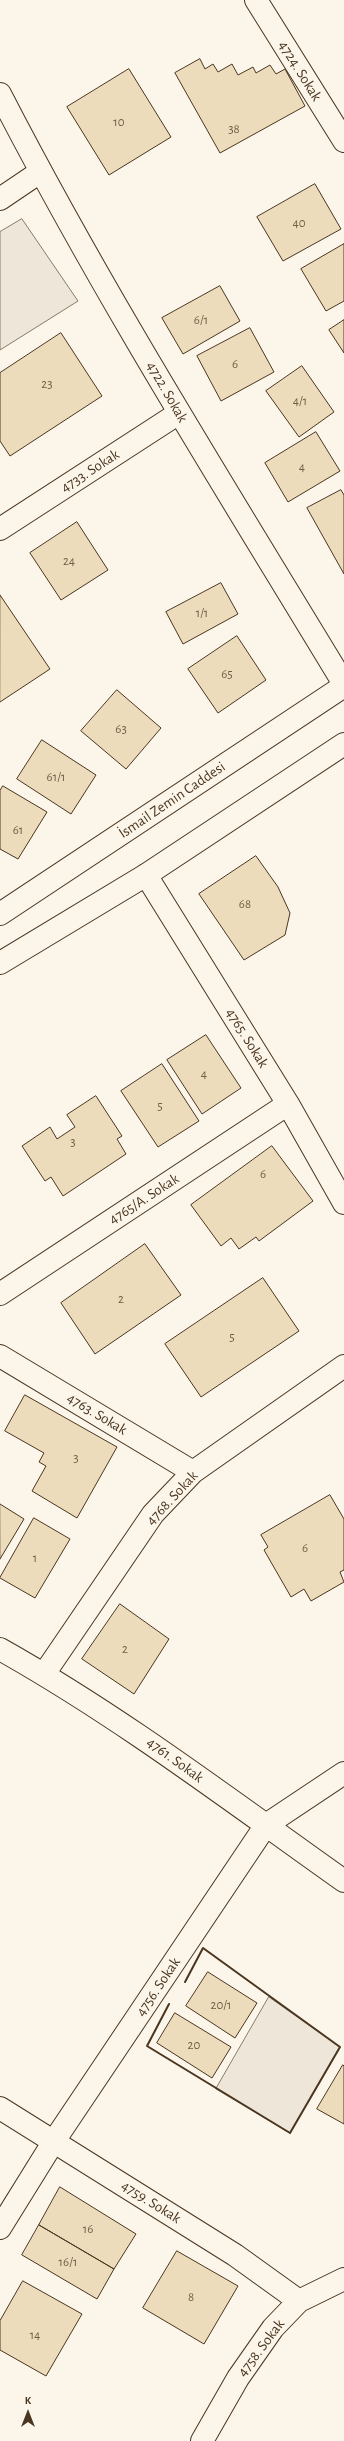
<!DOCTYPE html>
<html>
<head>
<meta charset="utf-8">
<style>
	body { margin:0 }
	#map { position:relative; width:344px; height:2441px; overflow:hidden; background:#fbf6e9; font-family:"Alegreya Sans",sans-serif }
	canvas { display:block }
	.north { position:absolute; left:8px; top:2393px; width:40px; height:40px; -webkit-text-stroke:3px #fbf6e9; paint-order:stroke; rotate:0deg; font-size:11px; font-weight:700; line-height:16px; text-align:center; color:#4a3520 }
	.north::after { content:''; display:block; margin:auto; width:14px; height:18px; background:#4a3520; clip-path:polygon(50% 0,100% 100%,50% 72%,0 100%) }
</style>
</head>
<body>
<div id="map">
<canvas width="344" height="2441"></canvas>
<div class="north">K</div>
</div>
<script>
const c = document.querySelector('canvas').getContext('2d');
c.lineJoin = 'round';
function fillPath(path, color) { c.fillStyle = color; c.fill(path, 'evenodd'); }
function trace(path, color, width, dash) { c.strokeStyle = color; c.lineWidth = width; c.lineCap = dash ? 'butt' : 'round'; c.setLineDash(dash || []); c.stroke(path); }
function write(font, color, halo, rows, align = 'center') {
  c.font = font + ' "Alegreya Sans",sans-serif'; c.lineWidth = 3; c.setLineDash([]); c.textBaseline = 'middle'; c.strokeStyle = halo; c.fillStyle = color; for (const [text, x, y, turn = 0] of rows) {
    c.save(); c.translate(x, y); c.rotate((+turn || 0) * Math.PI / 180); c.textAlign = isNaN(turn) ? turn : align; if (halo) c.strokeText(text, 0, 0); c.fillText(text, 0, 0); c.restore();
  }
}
const green = new Path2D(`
	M 22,219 L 78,301 L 0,350 L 0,232 Z
	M 269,1997 L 340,2047 L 290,2133 L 216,2089 Z`);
fillPath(green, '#ede6d9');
trace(green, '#887966', 1);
const building = new Path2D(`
	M 200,59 L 205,69 L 213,64 L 218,72 L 232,64 L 238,75 L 253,67 L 256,73 L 270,65 L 276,74 L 285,69 L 305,106 L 220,153 L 175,73 Z
	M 129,69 L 171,137 L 109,175 L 67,107 Z
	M 315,184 L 341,229 L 283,261 L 257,217 Z
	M 344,244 L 344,301 L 326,311 L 301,269 Z
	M 220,286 L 240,321 L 183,354 L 162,318 Z
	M 344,320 L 344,353 L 329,330 Z
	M 250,328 L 274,372 L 221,401 L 197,356 Z
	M 61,333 L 102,396 L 10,456 L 0,441 L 0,373 Z
	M 302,366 L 334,412 L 299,437 L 266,391 Z
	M 316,432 L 340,471 L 288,502 L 265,463 Z
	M 341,490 L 344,495 L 344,574 L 307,508 Z
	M 77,522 L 108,570 L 61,600 L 30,553 Z
	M 221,583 L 238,614 L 183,644 L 166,612 Z
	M 0,595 L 50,669 L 0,702 Z
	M 237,636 L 266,680 L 218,713 L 188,669 Z
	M 117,690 L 161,728 L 126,769 L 81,731 Z
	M 42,740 L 96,775 L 71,814 L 17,779 Z
	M 3,786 L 47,812 L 18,859 L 0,849 L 0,791 Z
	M 256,856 L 278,887 L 290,913 L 285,935 L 244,960 L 199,894 Z
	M 206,1035 L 241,1088 L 202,1114 L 167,1060 Z
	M 162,1064 L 199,1121 L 158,1147 L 121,1091 Z
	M 96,1096 L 122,1136 L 117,1139 L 126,1154 L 63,1196 L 51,1177 L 45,1181 L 22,1146 L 50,1127 L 57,1139 L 75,1127 L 67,1115 Z
	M 272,1146 L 313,1201 L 259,1241 L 256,1237 L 239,1249 L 231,1238 L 221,1246 L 191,1205 Z
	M 145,1244 L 181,1295 L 95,1354 L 61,1303 Z
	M 263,1278 L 299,1331 L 201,1397 L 165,1344 Z
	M 25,1395 L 117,1447 L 77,1518 L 32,1491 L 46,1466 L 39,1462 L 44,1453 L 5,1431 Z
	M 330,1495 L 344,1519 L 344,1570 L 340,1572 L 344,1582 L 311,1601 L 304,1589 L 291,1597 L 264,1550 L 268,1547 L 261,1535 Z
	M 0,1504 L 24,1519 L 0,1559 Z
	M 34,1518 L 70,1539 L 35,1598 L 0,1578 Z
	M 120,1604 L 169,1639 L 134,1694 L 82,1659 Z
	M 208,1972 L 257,2003 L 235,2038 L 186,2006 Z
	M 175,2013 L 231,2047 L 212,2078 L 157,2043 Z
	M 343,2065 L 344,2066 L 344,2124 L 317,2109 Z
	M 60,2187 L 136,2234 L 114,2269 L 39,2225 Z
	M 39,2225 L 114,2269 L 97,2299 L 22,2255 Z
	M 177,2251 L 238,2286 L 204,2344 L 143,2308 Z
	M 23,2281 L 82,2314 L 46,2376 L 0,2350 L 0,2321 Z`);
fillPath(building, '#ecdcbc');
trace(building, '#4a3520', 1);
const minor = new Path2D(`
	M 256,0 L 344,141
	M 0,94 C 104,296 226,489 344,684
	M 0,199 L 40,172
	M 0,529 L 179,413
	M 146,875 L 288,1104 L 344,1203
	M 0,1294 L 288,1104
	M 0,1356 L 193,1472
	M 0,1649 C 121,1717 231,1801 344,1881
	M 44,1674 L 153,1514 L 193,1472 L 344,1366
	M 0,2108 L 235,2255 L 299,2301
	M 0,2228 L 54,2141 L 266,1825 L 344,1773
	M 202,2441 L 238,2378 L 273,2328 L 299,2301 L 344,2279`);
const major = new Path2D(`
	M 0,914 L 344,686
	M 0,963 L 146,875 L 344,744`);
trace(minor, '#4a3520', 24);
trace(major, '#4a3520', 24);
trace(minor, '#fbf6e9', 22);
trace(major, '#fbf6e9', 22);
trace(new Path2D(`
	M 169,2004 L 147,2046 L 290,2133 L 340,2047 L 203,1948 L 185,1982`), '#4a3520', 2);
write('13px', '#725f47', null, [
	["10",119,122],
	["38",234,129],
	["40",299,223],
	["6/1",201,320],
	["6",235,364],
	["23",47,384],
	["4/1",300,401],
	["4",302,467],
	["24",69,561],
	["1/1",202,613],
	["65",227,674],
	["63",121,729],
	["61/1",56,777],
	["61",18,830],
	["68",245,904],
	["4",204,1074],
	["5",160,1106],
	["3",73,1142],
	["6",263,1174],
	["2",121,1299],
	["5",232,1337],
	["3",76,1458],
	["6",305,1548],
	["1",35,1558],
	["2",125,1649],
	["20/1",221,2005],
	["20",194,2045],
	["16",88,2229],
	["16/1",68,2262],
	["8",191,2297],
	["14",35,2335]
]);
write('15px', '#4a3520', '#fbf6e9', [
	["4724. Sokak",300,71,58],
	["4722. Sokak",167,392,60],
	["4733. Sokak",90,471,-33],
	["İsmail Zemin Caddesi",172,800,-34],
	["4765. Sokak",247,1038,58],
	["4765/A. Sokak",144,1199,-33],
	["4763. Sokak",97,1414,31],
	["4768. Sokak",172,1498,-47],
	["4761. Sokak",175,1760,36],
	["4756. Sokak",158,1987,-56],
	["4759. Sokak",151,2202,32],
	["4758. Sokak",261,2348,-53]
]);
</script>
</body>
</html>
